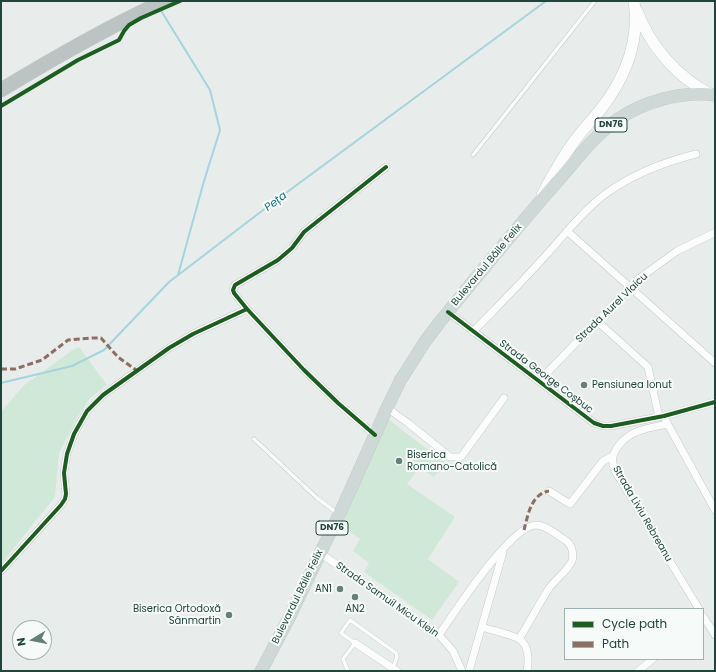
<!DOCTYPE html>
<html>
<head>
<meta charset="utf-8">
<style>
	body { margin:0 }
	#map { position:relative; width:716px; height:672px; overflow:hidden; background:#e8edeb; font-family:Poppins,sans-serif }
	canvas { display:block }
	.frame { position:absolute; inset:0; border:2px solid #21443d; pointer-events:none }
	.legend { position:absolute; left:564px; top:608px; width:140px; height:52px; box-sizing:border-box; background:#f6fbf9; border:1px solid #a1b2ae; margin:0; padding:5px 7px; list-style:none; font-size:12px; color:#21443d }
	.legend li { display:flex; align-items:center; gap:8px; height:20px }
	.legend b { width:20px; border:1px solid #a1b2ae }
	.north { position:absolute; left:12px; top:620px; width:40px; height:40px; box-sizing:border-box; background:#f6fbf9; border:1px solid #a1b2ae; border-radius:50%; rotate:260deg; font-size:11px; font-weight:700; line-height:16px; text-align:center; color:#21443d }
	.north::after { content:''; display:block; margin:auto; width:14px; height:18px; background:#677f7a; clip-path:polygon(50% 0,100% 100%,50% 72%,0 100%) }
</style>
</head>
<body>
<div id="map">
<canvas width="716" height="672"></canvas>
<div class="frame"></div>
<ul class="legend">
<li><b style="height:5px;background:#1b5e20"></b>Cycle path</li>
<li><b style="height:5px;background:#8d6e63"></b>Path</li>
</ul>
<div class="north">N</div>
</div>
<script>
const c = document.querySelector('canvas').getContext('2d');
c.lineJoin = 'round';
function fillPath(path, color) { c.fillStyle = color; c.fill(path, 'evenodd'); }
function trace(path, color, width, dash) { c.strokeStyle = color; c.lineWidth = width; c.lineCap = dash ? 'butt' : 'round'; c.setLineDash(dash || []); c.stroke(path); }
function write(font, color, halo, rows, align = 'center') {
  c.font = font + ' Poppins,sans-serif'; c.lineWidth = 4; c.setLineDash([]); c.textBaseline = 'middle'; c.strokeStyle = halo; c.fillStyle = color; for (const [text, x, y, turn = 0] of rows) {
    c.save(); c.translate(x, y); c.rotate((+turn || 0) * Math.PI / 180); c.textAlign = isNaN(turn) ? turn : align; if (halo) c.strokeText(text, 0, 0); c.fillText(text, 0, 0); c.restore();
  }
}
fillPath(new Path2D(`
	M 79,347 L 107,385 L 90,398 L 78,416 L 59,453 L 55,497 L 1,564 L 1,412 L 23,386 L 74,349 Z
	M 388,419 L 445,463 L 434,477 L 419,468 L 407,484 L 455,517 L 428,559 L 459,582 L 432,620 L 364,572 L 369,563 L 353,551 L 360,539 L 341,525 Z`), '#d0e8d8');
trace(new Path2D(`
	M 160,9 L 210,90 L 220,130 L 204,181 L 178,275
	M 1,383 L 72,366 L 104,350 L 169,282 L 271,204 L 546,1`), '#a4d4df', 2);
const lane = new Path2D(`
	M 473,155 L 595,1
	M 254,439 L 317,498 L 337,513
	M 348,671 L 343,659 L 355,643 L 341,633 L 350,620 L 396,653 L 397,657 L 393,668`);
const street = new Path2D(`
	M 567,231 L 715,363
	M 448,312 L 594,423 L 603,426 L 611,426 L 664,416 L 715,402
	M 597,321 L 648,367 L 659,417
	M 473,332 C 498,306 523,281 547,254 C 565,234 582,212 604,195 C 631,175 664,162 696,154
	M 539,381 L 637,280 L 677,251 L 714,233
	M 387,408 L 408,423 L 450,457 L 461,457 L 504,398
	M 666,421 L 715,510
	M 668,424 C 649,428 632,429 619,445 C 612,454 611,460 615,471 L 699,609
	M 375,435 L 338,403 L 304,370 L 247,309 L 234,293 L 233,290 L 235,285 L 278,260 L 292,248 L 304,232 L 386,167
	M 549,491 L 570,504 L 603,461 L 611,457
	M 320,553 L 439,635 L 453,651 L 462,671
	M 1,571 L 61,505 L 65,499 L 66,494 L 64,473 L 67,454 L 74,434 L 87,411 L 103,395 L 169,348 L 193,334 L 247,309
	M 703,616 L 715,635
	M 482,627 C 490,630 513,635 519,639 C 529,645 529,661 527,671
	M 439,635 C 454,613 510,526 536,525 C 546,525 557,535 565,540 C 572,544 574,554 572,561 C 569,569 556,579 550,587 C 539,603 530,622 519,639
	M 355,643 L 397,671
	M 469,671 L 503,552
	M 638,671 L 653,659`);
const secondary = new Path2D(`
	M 637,11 C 650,46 677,77 710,94
	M 542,195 C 553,174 565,153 579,135 C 586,126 594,118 601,109 C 625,78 640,41 634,1`);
const primary = new Path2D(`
	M 261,671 L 288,620 L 345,502 L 387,408 L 400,381 L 424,343 L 439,323 C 477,276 516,229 556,183 C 575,162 593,136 617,120 C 644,101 682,91 715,95`);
const highway = new Path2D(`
	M 1,90 C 54,58 109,26 165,1`);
trace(lane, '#c4cac8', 4.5);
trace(street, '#c4cac8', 8);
trace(secondary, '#c3cbc8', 12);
trace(primary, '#c2ccca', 13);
trace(highway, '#c2ccca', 15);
trace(lane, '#fcfcfc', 3.5);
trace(street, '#fcfcfc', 7);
trace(secondary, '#fcfcfc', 11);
trace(primary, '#ced8d6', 12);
trace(highway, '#bbc4c3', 14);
trace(new Path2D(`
	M 1,369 L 15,369 L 42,360 L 68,340 L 92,338 L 101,338 L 118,357 L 136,370
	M 524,530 C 528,515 531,494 549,491`), '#8d6e63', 3, [6, 3]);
trace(new Path2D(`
	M 1,106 L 78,60 L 119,40 L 124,31 L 129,25 L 141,18 L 180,1
	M 448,312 L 594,423 L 603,426 L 611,426 L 664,416 L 715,402
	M 375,435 L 338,403 L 304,370 L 247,309 L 234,293 L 233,290 L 235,285 L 278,260 L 292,248 L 304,232 L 386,167
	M 1,571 L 61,505 L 65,499 L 66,494 L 64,473 L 67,454 L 74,434 L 87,411 L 103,395 L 169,348 L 193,334 L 247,309`), '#1b5e20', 4);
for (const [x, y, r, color] of [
	[584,385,4,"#677f7a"],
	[399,461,4,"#677f7a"],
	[340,589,4,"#677f7a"],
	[355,597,4,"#677f7a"],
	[229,615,4,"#677f7a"]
]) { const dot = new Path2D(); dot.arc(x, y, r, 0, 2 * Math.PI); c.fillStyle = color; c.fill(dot); trace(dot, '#f6fbf9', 1.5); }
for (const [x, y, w] of [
	[611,125,32],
	[332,528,32]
]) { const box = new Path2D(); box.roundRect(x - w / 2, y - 7, w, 14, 3); c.fillStyle = '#f6fbf9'; c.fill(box); trace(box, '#21443d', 1); }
write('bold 9px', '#21443d', null, [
	["DN76",611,125],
	["DN76",332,528]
]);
write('10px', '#21443d', '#f6fbf9', [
	["Bulevardul Băile Felix",487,265,-50],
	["Strada Aurel Vlaicu",612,308,-44],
	["Strada George Coșbuc",546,377,37],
	["Strada Liviu Rebreanu",642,514,60],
	["Bulevardul Băile Felix",298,597,-64],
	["Strada Samuil Micu Klein",387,600,35]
]);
write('10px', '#21443d', '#f6fbf9', [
	["Pensiunea Ionut",592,385],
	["Biserica",407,455],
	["Romano-Catolică",407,467],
	["AN1",332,589,"right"],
	["Biserica Ortodoxă",221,609,"right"],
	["Sânmartin",221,621,"right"],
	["AN2",355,609,"center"]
], 'left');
write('italic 11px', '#136f88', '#f6fbf9', [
	["Peța",276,202,-37]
]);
</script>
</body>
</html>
